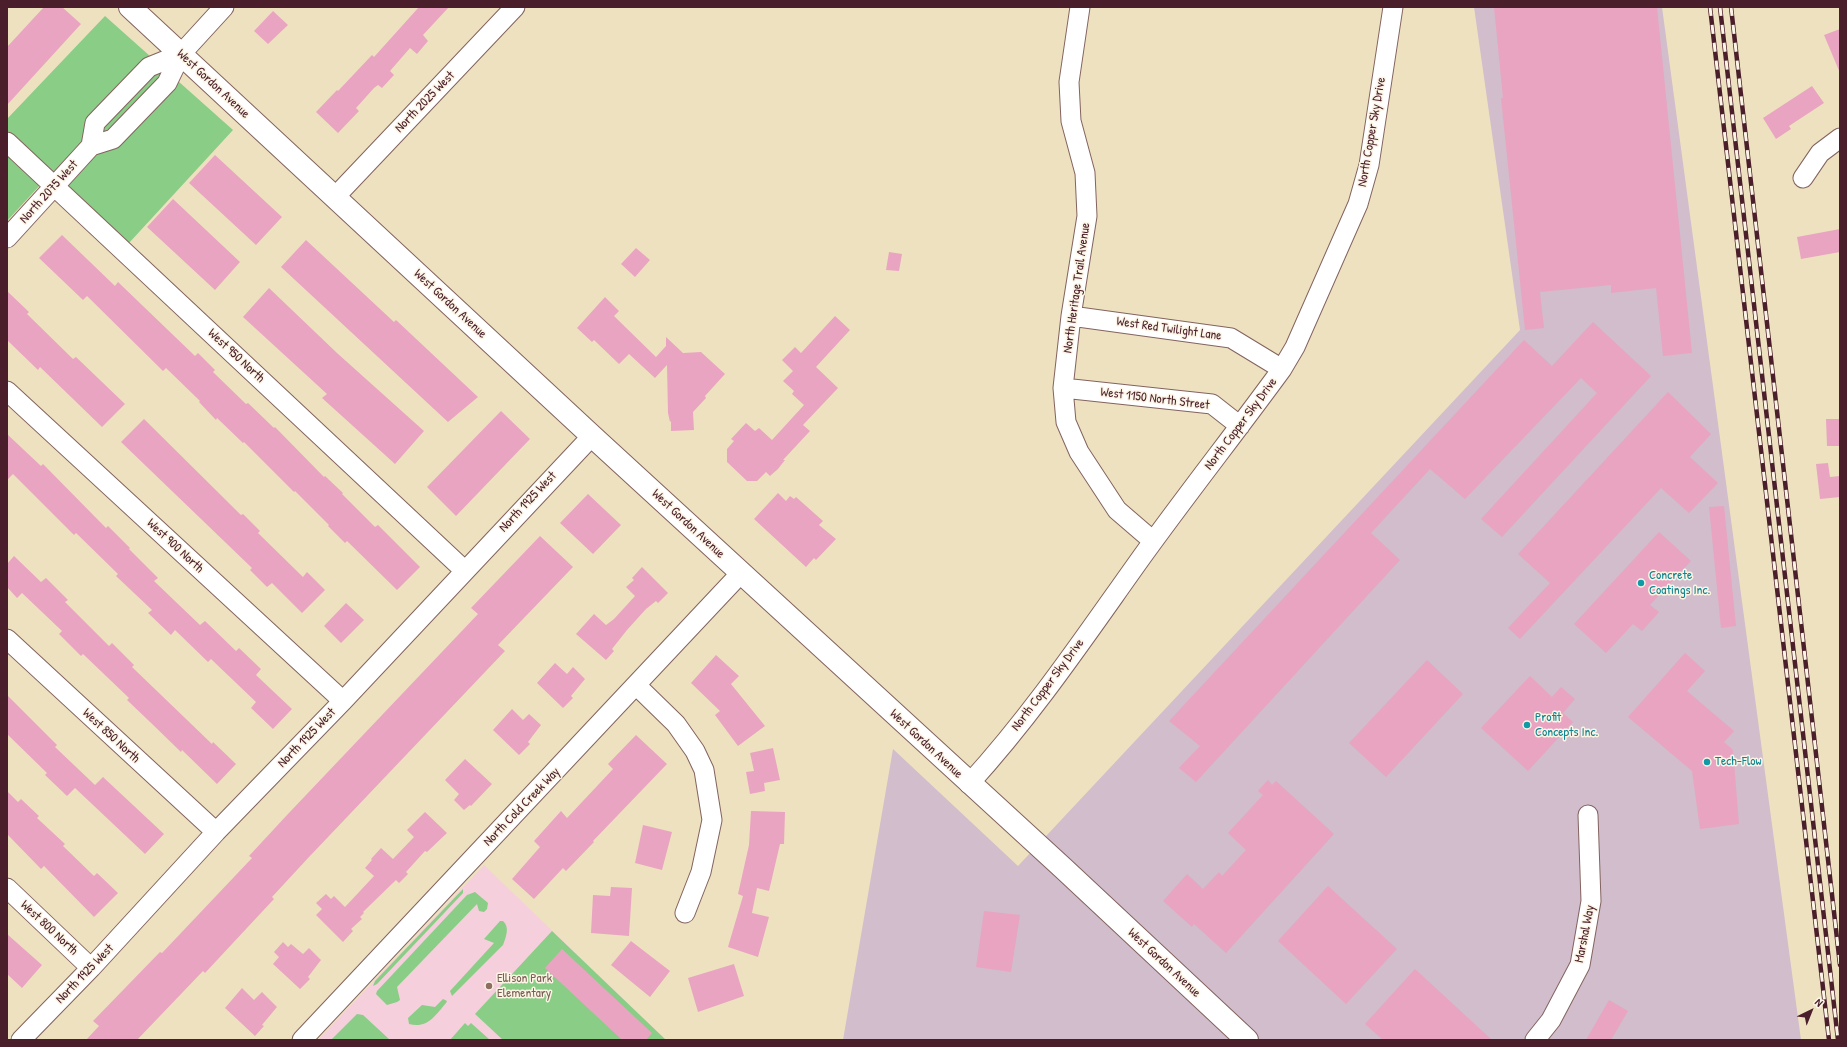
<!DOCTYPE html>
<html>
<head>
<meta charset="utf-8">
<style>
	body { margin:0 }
	#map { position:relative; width:1847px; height:1047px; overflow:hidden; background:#eee1c0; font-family:"Patrick Hand",sans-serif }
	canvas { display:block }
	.frame { position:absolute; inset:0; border:8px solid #4a1f2b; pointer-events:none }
	.north { position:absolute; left:1791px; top:991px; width:40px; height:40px; -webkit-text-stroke:3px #fcf5e5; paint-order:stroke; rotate:43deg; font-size:11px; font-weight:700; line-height:16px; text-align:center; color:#4a1f2b }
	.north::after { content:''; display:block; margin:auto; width:14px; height:18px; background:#4a1f2b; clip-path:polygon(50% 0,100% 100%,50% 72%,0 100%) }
</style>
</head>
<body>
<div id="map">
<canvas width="1847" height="1047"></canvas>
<div class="frame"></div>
<div class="north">N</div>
</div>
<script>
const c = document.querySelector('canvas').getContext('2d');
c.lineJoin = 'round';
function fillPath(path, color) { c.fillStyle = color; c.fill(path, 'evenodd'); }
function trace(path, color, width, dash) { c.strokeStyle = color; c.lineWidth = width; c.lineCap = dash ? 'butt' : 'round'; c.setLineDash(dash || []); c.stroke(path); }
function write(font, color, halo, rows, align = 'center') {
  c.font = font + ' "Patrick Hand",sans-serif'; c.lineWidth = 3; c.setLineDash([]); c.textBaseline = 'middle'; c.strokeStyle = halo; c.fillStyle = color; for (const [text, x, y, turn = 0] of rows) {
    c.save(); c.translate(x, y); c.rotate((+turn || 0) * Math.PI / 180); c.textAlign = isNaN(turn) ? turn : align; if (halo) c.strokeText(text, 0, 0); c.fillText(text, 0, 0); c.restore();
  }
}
fillPath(new Path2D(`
	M 484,865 L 666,1040 L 318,1040 Z`), '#f5cfdb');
fillPath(new Path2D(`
	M 1474,7 L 1662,7 L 1801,1040 L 843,1040 L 893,749 L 1018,866 L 1520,330 Z`), '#d1bdcc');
fillPath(new Path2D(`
	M 105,16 L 233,130 L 129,243 L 53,171 L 7,221 L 7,119 Z
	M 463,889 L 463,893 L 377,984 L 373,986 L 375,981 Z
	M 475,892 L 488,903 L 487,909 L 484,912 L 479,911 L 477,904 L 397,987 L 400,1000 L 397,1002 L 387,1005 L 376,994 L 377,991 L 467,895 Z
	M 500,921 L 503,921 C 510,927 506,937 503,945 L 452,996 L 450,991 L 494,943 L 484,939 Z
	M 552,931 L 666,1040 L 503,1040 L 475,1014 Z
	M 443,999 L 447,1001 L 446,1003 C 435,1016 427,1029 409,1024 L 408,1018 L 422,1005 L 435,1007 Z
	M 357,1014 L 363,1015 L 390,1040 L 331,1040 Z
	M 465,1023 L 468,1026 L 471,1023 L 490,1040 L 450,1040 Z`), '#89cd86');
fillPath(new Path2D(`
	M 44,7 L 62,7 L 81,24 L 7,105 L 7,47 Z
	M 419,7 L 449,7 L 423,35 L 428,41 L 417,54 L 410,48 L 390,71 L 394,75 L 382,88 L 378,85 L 374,88 L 356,108 L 359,111 L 338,133 L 316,112 L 337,90 L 338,91 L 372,55 L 374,57 Z
	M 1494,7 L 1657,7 L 1692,353 L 1663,356 L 1656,288 L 1611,293 L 1611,285 L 1540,292 L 1544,328 L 1525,330 L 1501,98 L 1503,98 Z
	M 273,11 L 288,25 L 268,44 L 254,31 Z
	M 1840,29 L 1840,73 L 1824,35 Z
	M 1812,86 L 1824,103 L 1789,126 L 1791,129 L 1776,139 L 1763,118 Z
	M 215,155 L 282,217 L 256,245 L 189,183 Z
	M 173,199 L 240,262 L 215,290 L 147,227 Z
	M 1840,229 L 1840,252 L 1801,259 L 1797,237 Z
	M 62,235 L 115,286 L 118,282 L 195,356 L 198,353 L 215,370 L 213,372 L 246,404 L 248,403 L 274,428 L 275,427 L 324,477 L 325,476 L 343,493 L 342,494 L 375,527 L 378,525 L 420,567 L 397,590 L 347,541 L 345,543 L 328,526 L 329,525 L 295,491 L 294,492 L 244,442 L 243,443 L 217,418 L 216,420 L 199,402 L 200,401 L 166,368 L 163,371 L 87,296 L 83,300 L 39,258 Z
	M 306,240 L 394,322 L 396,320 L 478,397 L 448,422 L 281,267 Z
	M 636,248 L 650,260 L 635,277 L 621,264 Z
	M 889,252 L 902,254 L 899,271 L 886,270 Z
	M 269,288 L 337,353 L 424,431 L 395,464 L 322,398 L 327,394 L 243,317 Z
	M 7,291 L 29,312 L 27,314 L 73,359 L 76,357 L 125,404 L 102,427 L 40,367 L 38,370 L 7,340 Z
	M 605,297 L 619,311 L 614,316 L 656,357 L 666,346 L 666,337 L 683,353 L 701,352 L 725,374 L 705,396 L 706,398 L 693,412 L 694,430 L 671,431 L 671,421 L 670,422 L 668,413 L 667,365 L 655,378 L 629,354 L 619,364 L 594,340 L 592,342 L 577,328 Z
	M 835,316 L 850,330 L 816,367 L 838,388 L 803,425 L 810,431 L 783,460 L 785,460 L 778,469 L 770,476 L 766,472 L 757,481 L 747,481 L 727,462 L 727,449 L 734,441 L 731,439 L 746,423 L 755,431 L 759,428 L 772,440 L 804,405 L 792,394 L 794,391 L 783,381 L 793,371 L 782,360 L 795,347 L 801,353 Z
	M 1593,322 L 1651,376 L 1502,537 L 1481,519 L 1597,393 L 1581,378 L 1465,499 L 1430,469 L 1371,533 L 1400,560 L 1196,782 L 1179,768 L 1200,746 L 1169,721 L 1524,340 L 1552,366 Z
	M 1668,392 L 1711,434 L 1690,457 L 1718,483 L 1689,513 L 1661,488 L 1520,639 L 1508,628 L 1550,583 L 1518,554 Z
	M 501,411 L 530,439 L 456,516 L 427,487 Z
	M 144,419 L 241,515 L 243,514 L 260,531 L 258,533 L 303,577 L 307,572 L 325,590 L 302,613 L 272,583 L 267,587 L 250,570 L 252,568 L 121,442 Z
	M 1826,419 L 1840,419 L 1840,446 L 1827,446 Z
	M 7,434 L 41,466 L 43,464 L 106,528 L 108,526 L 130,548 L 129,549 L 158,578 L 154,581 L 200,625 L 205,621 L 236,651 L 239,648 L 261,669 L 256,675 L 292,709 L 273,729 L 251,708 L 256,702 L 211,659 L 208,662 L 175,630 L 171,635 L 148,613 L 152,610 L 116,576 L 118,574 L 76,533 L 74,535 L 13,474 L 7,480 Z
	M 1828,463 L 1830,477 L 1840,476 L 1840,497 L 1820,499 L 1816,464 Z
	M 778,493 L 786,501 L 790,496 L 794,499 L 796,497 L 823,521 L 819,525 L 836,539 L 816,560 L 814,558 L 806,567 L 754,519 Z
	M 588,494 L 621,525 L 593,554 L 560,523 Z
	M 1724,506 L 1736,626 L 1721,628 L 1709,507 Z
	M 1659,532 L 1691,561 L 1650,605 L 1659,612 L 1642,631 L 1633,624 L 1606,653 L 1574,624 Z
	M 540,536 L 573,567 L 498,645 L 505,651 L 309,857 L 272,897 L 274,899 L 205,973 L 203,971 L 137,1040 L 86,1040 L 99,1026 L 93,1021 L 160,952 L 162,953 L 252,858 L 249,856 L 287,815 L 478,614 L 471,608 Z
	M 14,556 L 41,582 L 46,578 L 68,600 L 65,602 L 109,646 L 112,643 L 134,665 L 132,667 L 212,744 L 213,742 L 236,764 L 217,784 L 182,750 L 181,752 L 149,721 L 127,700 L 129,698 L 83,654 L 81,656 L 59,634 L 62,631 L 22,593 L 17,598 L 7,587 L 7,564 Z
	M 642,567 L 668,593 L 658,603 L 656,601 L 646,609 L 627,630 L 612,649 L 614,651 L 606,660 L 576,634 L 594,614 L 606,625 L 614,619 L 635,596 L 626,587 L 634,580 L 632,578 Z
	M 346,603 L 364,620 L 341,643 L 324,626 Z
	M 1685,653 L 1705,671 L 1687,691 L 1734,731 L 1724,742 L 1733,750 L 1739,824 L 1700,829 L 1692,771 L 1628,717 Z
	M 716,655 L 739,676 L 731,684 L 765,726 L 738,746 L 715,715 L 720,711 L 691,683 Z
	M 1427,660 L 1463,694 L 1386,777 L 1349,743 Z
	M 555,663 L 567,674 L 573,667 L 585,679 L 571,696 L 573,698 L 563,708 L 537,683 Z
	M 1530,676 L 1552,697 L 1561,687 L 1575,699 L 1563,713 L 1573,722 L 1528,771 L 1481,728 Z
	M 7,695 L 57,745 L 55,747 L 95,785 L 103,777 L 164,834 L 145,854 L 75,788 L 67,796 L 45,775 L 47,773 L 7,734 Z
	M 512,709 L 523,720 L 529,714 L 541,725 L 528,742 L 530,744 L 519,755 L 493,730 Z
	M 636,735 L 667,764 L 593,841 L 594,842 L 566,871 L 563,868 L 534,899 L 512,879 L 540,847 L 534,841 L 561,811 L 567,818 L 613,769 L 608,764 Z
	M 773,748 L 780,780 L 764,783 L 765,791 L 750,794 L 746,772 L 754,771 L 750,753 Z
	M 465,759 L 492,784 L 471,806 L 470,805 L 464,810 L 454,800 L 459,794 L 445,780 Z
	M 1268,780 L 1272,785 L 1276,781 L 1334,834 L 1226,953 L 1194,924 L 1192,927 L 1163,901 L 1187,874 L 1203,889 L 1219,872 L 1222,876 L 1246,850 L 1228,833 L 1263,795 L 1258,791 Z
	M 7,791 L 18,802 L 21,799 L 39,816 L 37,818 L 65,844 L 63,846 L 94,876 L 97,873 L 118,893 L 94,917 L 44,866 L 41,869 L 7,834 Z
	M 751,811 L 785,812 L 784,844 L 780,844 L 769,891 L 757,888 L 752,913 L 769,917 L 758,957 L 728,947 L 743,896 L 738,894 L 749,845 Z
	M 425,812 L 447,833 L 427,852 L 425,851 L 406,872 L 408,874 L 399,883 L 396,880 L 363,912 L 364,913 L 360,917 L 362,919 L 351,929 L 353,931 L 343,942 L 316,915 L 322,909 L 316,903 L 326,894 L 331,899 L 334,896 L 345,907 L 374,876 L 365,868 L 372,860 L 371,859 L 381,848 L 393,859 L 414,837 L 407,830 Z
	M 643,825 L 672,832 L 662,870 L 635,863 Z
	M 1328,886 L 1397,949 L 1346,1004 L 1278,941 Z
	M 611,887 L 632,888 L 629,936 L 591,933 L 593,895 L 610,896 Z
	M 984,911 L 1020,915 L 1011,972 L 976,967 Z
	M 7,934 L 42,965 L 22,988 L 7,974 Z
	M 631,941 L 670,971 L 650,997 L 611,965 Z
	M 283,942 L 288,947 L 291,944 L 303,954 L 309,948 L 321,960 L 308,977 L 310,979 L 300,989 L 273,964 L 279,957 L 274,952 Z
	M 562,949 L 652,1033 L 646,1040 L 622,1040 L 545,968 Z
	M 734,964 L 744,996 L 698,1012 L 688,978 Z
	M 1415,969 L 1492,1040 L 1383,1040 L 1365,1024 Z
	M 242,988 L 254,1000 L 262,992 L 277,1007 L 262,1025 L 264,1026 L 255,1036 L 225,1008 Z
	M 1609,1000 L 1628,1011 L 1611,1040 L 1586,1040 Z`), '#e9a4c1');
const minor = new Path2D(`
	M 1080,7 L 1069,82 L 1071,121 L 1085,173 L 1087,216 L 1071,316 L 1063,388 L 1066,422 L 1079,452 L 1117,510 L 1153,541
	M 181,54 L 149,67 L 95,123 L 91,146 L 113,139 L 167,83 L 181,54 L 224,7
	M 7,142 L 464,570
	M 1803,178 L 1820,153 L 1840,138
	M 335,197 L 515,7
	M 7,238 L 91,146
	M 1071,316 L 1231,338 L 1282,369
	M 1063,388 L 1212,404 L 1240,426
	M 7,391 L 343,701
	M 7,639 L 216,832
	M 637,686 L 676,724 L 695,751 L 704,770 L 712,820 L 701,872 L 685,913
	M 969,784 C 1033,714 1086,635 1141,558 C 1187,494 1236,432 1282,369 L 1295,347 L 1358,204 L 1369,165 L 1393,7
	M 7,888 L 91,968
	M 21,1040 L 91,968 L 216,832 L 343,701 L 592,436
	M 302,1040 L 741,573
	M 1535,1040 L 1551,1020 L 1580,965 L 1591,901 L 1588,815`);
const major = new Path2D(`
	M 130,7 L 592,436 L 1063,868 L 1247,1040`);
trace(minor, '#83635f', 21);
trace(major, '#83635f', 24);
trace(minor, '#fff', 19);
trace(major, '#fff', 22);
const rail = new Path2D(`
	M 1710,7 L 1829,1040
	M 1720,7 L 1838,1040
	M 1731,7 L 1840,965`);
trace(rail, '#4a1f2b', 4.5);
trace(rail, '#fcf5e5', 3, [9]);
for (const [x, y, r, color] of [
	[1641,583,4,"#0f9aa8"],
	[1527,725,4,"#0f9aa8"],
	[1707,762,4,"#0f9aa8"],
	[489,986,4,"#8d6e63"]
]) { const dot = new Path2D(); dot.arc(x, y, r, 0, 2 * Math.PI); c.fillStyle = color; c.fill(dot); trace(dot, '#fcf5e5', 1.5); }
write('13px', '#4a1f2b', '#fcf5e5', [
	["West Gordon Avenue",213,84,43],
	["North 2025 West",425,102,-46],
	["North Copper Sky Drive",1372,132,-80],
	["North 2075 West",49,192,-48],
	["North Heritage Trail Avenue",1077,288,-82],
	["West Gordon Avenue",450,304,43],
	["West Red Twilight Lane",1169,329,8],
	["West 950 North",236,356,43],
	["West 1150 North Street",1155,399,7],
	["North Copper Sky Drive",1241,424,-53],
	["North 1925 West",528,502,-47],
	["West Gordon Avenue",688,524,43],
	["West 900 North",175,546,43],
	["North Copper Sky Drive",1048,685,-53],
	["West 850 North",111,736,43],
	["North 1925 West",307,738,-46],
	["West Gordon Avenue",926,744,43],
	["North Cold Creek Way",522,807,-46],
	["West 800 North",49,928,43],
	["Marshal Way",1585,934,-79],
	["West Gordon Avenue",1164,963,43],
	["North 1925 West",85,974,-46]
]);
write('13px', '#0d838f', '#fcf5e5', [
	["Concrete",1649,576],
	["Coatings Inc.",1649,591],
	["Profit",1535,718],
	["Concepts Inc.",1535,733],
	["Tech-Flow",1715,762]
], 'left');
write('13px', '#785e54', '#fcf5e5', [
	["Ellison Park",497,979],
	["Elementary",497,994]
], 'left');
</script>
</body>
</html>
